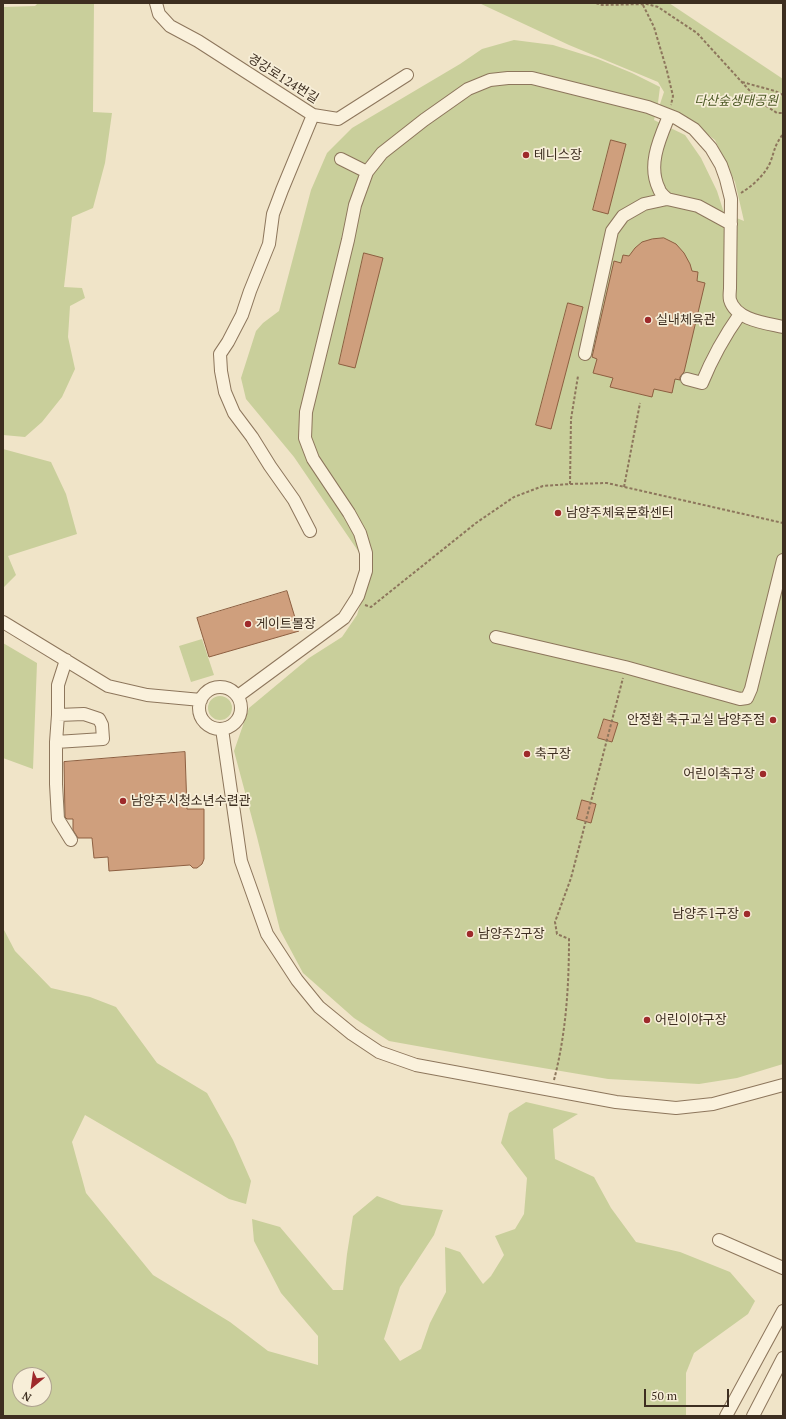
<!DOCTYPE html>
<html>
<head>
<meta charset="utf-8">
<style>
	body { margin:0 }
	#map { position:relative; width:786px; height:1419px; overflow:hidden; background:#f0e4c8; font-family:"PT Serif",serif }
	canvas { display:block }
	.frame { position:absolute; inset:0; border:4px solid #3d2e20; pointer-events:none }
	.north { position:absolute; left:12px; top:1367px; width:40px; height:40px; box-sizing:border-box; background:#f7eed8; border:1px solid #ada18e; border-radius:50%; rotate:209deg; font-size:11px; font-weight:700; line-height:16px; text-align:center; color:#3d2e20 }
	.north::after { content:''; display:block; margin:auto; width:14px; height:18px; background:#9e2a2b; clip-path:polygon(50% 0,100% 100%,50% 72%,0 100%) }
	.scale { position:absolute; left:644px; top:1389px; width:85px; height:18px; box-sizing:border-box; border:2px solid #3d2e20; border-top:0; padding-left:5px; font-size:12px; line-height:14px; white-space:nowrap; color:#3d2e20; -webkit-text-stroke:3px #f7eed8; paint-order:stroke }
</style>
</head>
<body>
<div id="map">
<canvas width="786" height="1419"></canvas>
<div class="frame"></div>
<div class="north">N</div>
<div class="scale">50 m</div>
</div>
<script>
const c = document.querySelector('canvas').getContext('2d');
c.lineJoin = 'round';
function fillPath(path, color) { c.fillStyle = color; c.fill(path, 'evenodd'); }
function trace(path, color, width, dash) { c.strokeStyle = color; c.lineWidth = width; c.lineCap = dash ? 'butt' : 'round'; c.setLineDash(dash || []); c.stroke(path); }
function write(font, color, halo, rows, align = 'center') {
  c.font = font + ' "PT Serif","Noto Sans KR",serif'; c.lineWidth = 3.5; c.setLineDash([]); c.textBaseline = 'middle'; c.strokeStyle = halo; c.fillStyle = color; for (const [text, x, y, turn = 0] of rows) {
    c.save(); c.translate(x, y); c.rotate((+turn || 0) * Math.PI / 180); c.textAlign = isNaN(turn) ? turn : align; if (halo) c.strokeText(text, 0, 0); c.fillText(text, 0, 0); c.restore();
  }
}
fillPath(new Path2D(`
	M 38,3 L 94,3 L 93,112 L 112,113 L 105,163 L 93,208 L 72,217 L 64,287 L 82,288 L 85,298 L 70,306 L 68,337 L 75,369 L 62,397 L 42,422 L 25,437 L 3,435 L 3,7 L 35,6 Z
	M 479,3 L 669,3 L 783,79 L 783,1064 L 737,1078 L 699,1084 L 608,1079 L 484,1058 L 389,1041 L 354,1018 L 303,973 L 280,930 L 257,837 L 234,751 L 249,708 L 309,658 L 342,637 L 357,615 L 371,570 L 294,457 L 246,399 L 241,378 L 256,331 L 263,323 L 279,311 L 311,190 L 327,153 L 352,128 L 460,64 L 482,49 L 514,40 L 553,45 L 598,59 L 632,73 L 660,87 L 658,103 L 654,120 L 685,135 L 701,158 L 717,191 L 724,213 L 744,221 L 735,182 L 715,140 L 690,121 L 659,107 L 664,92 L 658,82 L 569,45 Z
	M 3,449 L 51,462 L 66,494 L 77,534 L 8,556 L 16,575 L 3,588 Z
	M 202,639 L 214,675 L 191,682 L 179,646 Z
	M 3,643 L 37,663 L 33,769 L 3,758 Z
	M208 708a12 12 0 1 1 24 0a12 12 0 1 1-24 0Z
	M 3,928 L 15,951 L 51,988 L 90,997 L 116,1007 L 157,1063 L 207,1093 L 233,1140 L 251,1181 L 246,1204 L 229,1199 L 85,1115 L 72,1142 L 86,1193 L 153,1275 L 230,1322 L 268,1351 L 318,1365 L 318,1336 L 281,1293 L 254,1241 L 252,1219 L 280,1227 L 333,1290 L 343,1290 L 347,1254 L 353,1216 L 377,1196 L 402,1205 L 443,1210 L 434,1235 L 400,1287 L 384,1339 L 400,1361 L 421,1349 L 430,1323 L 446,1292 L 445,1247 L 460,1252 L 483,1284 L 491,1276 L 504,1255 L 495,1236 L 515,1229 L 524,1214 L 527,1178 L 517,1165 L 501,1143 L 509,1113 L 526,1102 L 578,1114 L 553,1129 L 555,1159 L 594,1177 L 611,1208 L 636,1242 L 680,1252 L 730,1272 L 755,1301 L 748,1314 L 694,1353 L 686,1373 L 686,1416 L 3,1416 ZM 20,1375 L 44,1375 L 44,1399 L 20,1399 Z`), '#c9cf9b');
const building = new Path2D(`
	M 611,140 L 626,144 L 608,214 L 593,210 Z
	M 664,238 L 676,244 L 684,253 L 690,264 L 692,271 L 698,272 L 697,281 L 705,283 L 684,372 L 680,377 L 680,380 L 675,379 L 672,393 L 654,389 L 652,397 L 610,387 L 613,378 L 593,373 L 597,359 L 592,357 L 614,261 L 621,263 L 623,255 L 629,256 L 635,248 L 642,242 L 652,239 Z
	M 364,253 L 383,258 L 355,368 L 339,364 Z
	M 568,303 L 583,307 L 551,429 L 536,425 Z
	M 287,591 L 299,631 L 209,657 L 197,618 Z
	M 604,719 L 618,723 L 612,742 L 598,738 Z
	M 185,752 L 187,809 L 204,809 L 204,859 L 202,864 L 197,868 L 193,868 L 190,865 L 109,871 L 108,857 L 94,858 L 92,838 L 78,838 L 73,830 L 73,819 L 67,819 L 65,817 L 64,762 Z
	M 582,800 L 596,804 L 591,823 L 577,819 Z`);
fillPath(building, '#cf9f7d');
trace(building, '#8d5f41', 1);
const minor = new Path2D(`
	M 156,3 L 159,14 L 170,26 L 198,41 L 313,115 L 338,119 L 407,75
	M 341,159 L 367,172
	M 667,199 C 664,196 660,193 659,189 C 647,165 660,138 669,116
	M 585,354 L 612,231 L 623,216 L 644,204 L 667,199 L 698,206 L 731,224
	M 687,379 L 702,383 C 713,356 723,338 740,314
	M 310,531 L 294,500 L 270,466 L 252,437 L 234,413 L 225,392 L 221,371 L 220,354 L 228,342 L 242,315 L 250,291 L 269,244 L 273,214 L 282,190 L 313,115
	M 3,622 L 108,686 L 147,695 L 201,700
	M 496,637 L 625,667 L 740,699 L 747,698 L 751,689 L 783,560
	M199 708a21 21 0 1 1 42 0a21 21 0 1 1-42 0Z
	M 238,696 L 344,618 L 358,596 L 366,571 L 366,553 L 360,533 L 349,513 L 313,459 L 305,438 L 306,412 L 348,240 L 355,205 L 367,172 L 382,153 L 424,120 L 468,89 L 490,80 L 508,78 L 532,78 L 648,107 L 676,118 L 694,129 L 711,148 L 721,165 L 726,179 L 731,199 L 730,288 C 730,291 729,296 730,300 C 736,320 765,323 783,327
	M 84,714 L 99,719 L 102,725 L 103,739 L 56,742 L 58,715 Z
	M 58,715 L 58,685 L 66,660
	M 222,729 L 241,861 L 267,934 L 297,980 L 319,1007 L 352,1034 L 379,1052 L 416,1065 L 616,1102 L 676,1108 L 713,1104 L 783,1085
	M 56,742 L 56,784 L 58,819 L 71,840
	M 719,1240 L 783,1268
	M 726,1416 L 783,1311
	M 753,1416 L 783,1358`);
trace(minor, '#8d765c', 14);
trace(new Path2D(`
	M 596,3 L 602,5 L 647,4 L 658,7 L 697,33 L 760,102 L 777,113 L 783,113
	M 643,5 L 654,27 L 667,71 L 673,96 L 671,105
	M 742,82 L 775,91 L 783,95
	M 741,193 C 752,186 764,176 770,163 C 775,150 774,146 783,134
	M 570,484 L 571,419 L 578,376
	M 624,487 L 640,403
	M 365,605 L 371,607 L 476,523 L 514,497 L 543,486 L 570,484 L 607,483 L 783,523
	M 554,1080 C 566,1034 569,986 569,939 L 557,934 L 555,922 L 571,878 L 623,678`), '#8d765c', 2, [3, 2]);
trace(minor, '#faf1dc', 12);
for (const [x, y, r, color] of [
	[526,155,4,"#9e2a2b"],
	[648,320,4,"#9e2a2b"],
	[558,513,4,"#9e2a2b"],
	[248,624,4,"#9e2a2b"],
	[773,720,4,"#9e2a2b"],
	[527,754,4,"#9e2a2b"],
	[763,774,4,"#9e2a2b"],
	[123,801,4,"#9e2a2b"],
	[747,914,4,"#9e2a2b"],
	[470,934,4,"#9e2a2b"],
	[647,1020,4,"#9e2a2b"]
]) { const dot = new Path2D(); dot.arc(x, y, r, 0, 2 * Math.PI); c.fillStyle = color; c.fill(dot); trace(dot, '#f7eed8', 1.5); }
write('13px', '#3d2e20', '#f7eed8', [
	["경강로124번길",283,79,32]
]);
write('italic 13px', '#4d5a26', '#f7eed8', [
	["다산숲생태공원",736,101]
]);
write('13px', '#3d2e20', '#f7eed8', [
	["테니스장",534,155],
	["실내체육관",656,320],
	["남양주체육문화센터",566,513],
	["게이트볼장",256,624],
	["안정환 축구교실 남양주점",765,720,"right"],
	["축구장",535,754],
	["어린이축구장",755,774,"right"],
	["남양주시청소년수련관",131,801],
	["남양주1구장",739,914,"right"],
	["남양주2구장",478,934],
	["어린이야구장",655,1020]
], 'left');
</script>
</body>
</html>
